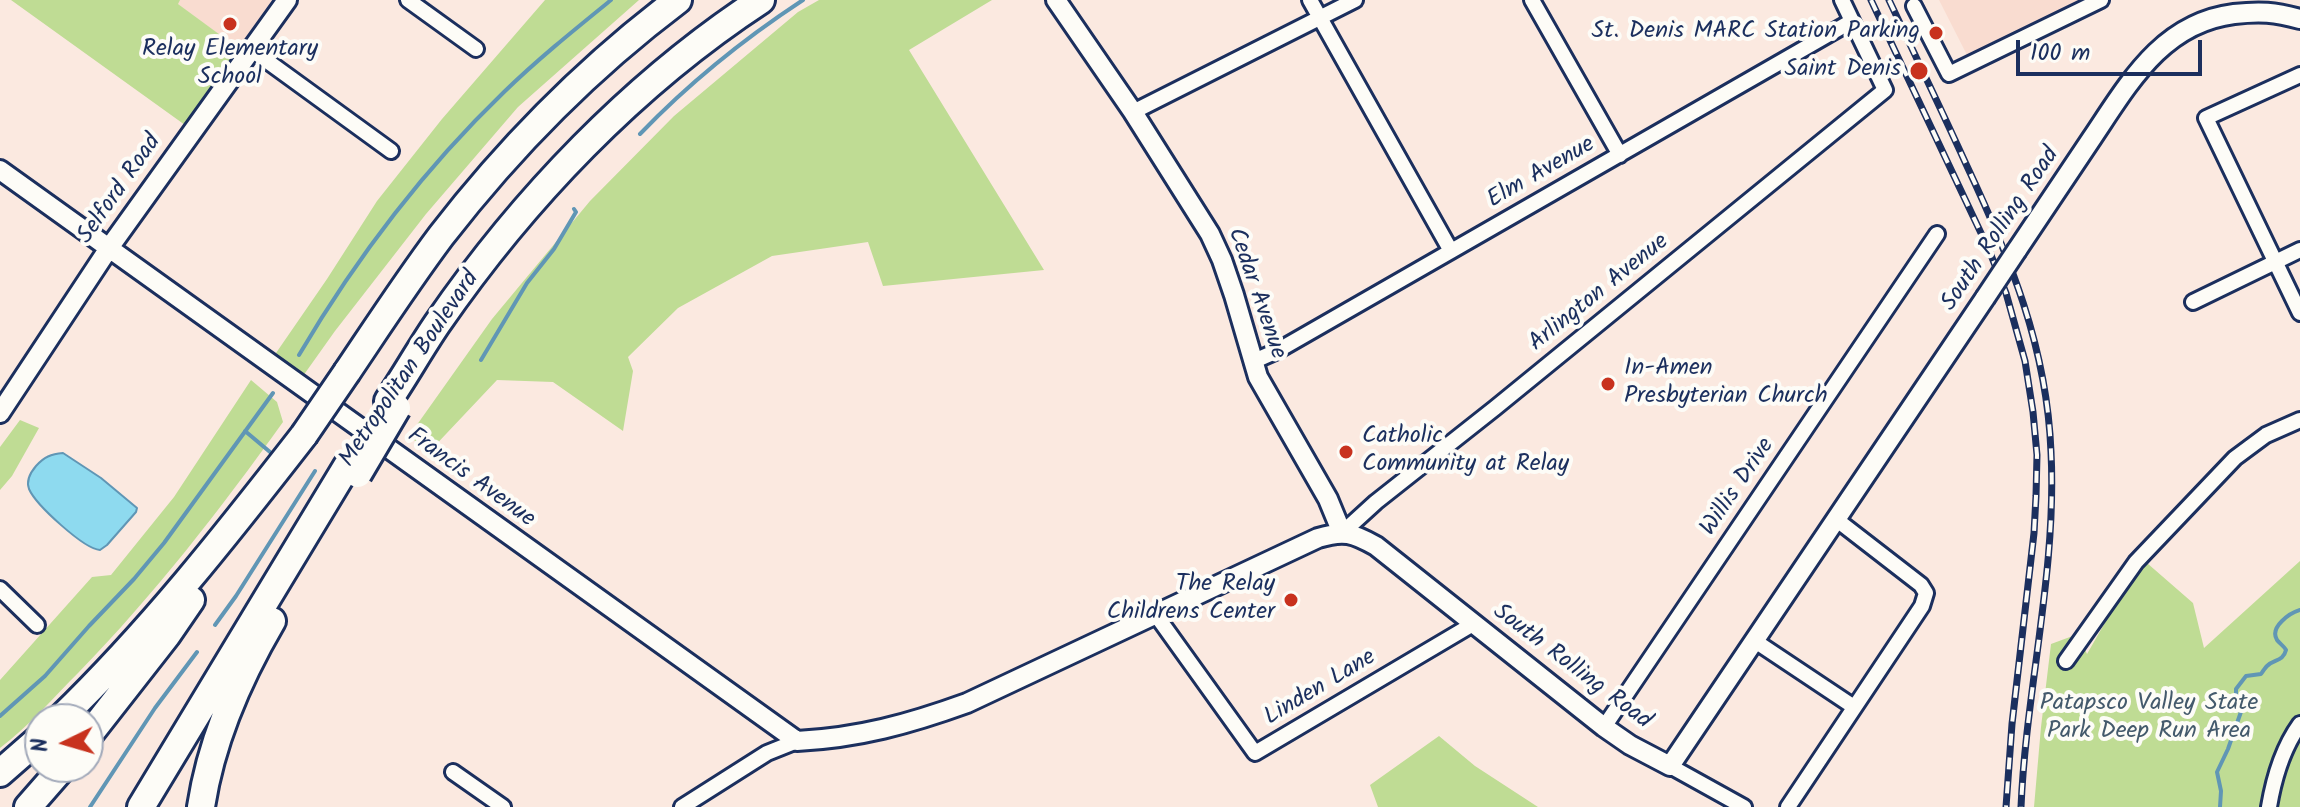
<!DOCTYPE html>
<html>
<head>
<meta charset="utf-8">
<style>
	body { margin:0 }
	#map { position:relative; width:2300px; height:807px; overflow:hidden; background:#fbe9e0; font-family:Kalam,sans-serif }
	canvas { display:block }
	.north { position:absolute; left:24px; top:703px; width:80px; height:80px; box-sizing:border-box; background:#fdfcf7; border:2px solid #a3aaba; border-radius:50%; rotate:265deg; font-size:22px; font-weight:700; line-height:32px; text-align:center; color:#1b2f5e }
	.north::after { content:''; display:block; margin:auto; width:28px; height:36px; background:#c8321e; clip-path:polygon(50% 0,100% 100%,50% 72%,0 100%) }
	.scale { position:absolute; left:2016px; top:40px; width:186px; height:36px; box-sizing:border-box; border:4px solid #1b2f5e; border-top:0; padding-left:10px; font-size:24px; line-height:28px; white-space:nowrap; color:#1b2f5e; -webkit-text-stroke:6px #fdfcf7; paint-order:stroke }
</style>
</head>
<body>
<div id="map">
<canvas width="2300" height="807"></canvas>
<div class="north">N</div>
<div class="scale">100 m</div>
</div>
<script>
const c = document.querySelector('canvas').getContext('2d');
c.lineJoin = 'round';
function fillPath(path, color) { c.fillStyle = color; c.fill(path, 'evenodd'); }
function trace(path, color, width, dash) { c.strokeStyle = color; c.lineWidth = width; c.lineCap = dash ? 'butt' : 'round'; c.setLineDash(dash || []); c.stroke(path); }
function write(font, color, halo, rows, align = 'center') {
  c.font = font + ' Kalam,sans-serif'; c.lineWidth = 8; c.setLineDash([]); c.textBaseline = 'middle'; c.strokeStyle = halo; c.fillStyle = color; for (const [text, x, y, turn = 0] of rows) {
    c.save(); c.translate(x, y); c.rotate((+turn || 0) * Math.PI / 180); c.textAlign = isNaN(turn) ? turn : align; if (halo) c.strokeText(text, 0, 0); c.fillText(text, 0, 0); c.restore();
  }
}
fillPath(new Path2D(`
	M 172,0 L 273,0 L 238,48 Z
	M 1939,0 L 2081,0 L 1967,55 Z`), '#f9dcd0');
fillPath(new Path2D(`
	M 11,0 L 180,0 L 178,4 L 238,48 L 185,125 Z
	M 545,0 L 639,0 L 518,107 L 426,214 L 335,331 L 303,376 L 276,353 L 327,279 L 377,201 L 442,119 Z
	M 819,0 L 992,0 L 909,50 L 1044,270 L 883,286 L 868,242 L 772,256 L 678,308 L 628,357 L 633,371 L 623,431 L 553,382 L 497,380 L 429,452 L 409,436 L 492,319 L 590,201 L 674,116 L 798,12 Z
	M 251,380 L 277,402 L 283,422 C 220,510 154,595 79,672 C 53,698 29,726 0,748 L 0,680 L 92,577 L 111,575 L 174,497 Z
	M 20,420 L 39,428 L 12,476 L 0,490 L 0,447 Z
	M 2300,561 L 2300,807 L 2034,807 L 2041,727 L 2051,644 L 2078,634 L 2087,654 L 2122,593 L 2147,563 L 2193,603 L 2204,648 Z
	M 1439,736 L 1475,766 L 1538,807 L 1378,807 L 1370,785 Z`), '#bfdc94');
const water = new Path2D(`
	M 63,453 L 101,478 L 137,508 L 136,512 L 107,545 L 100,550 C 84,549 36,505 29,489 C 26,481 30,473 36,466 C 44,457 51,454 63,453 Z`);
fillPath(water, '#8edaef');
trace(water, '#6096b5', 2);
trace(new Path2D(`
	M 640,134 C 688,84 745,38 803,0
	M 299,355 C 355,260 424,169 504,92 C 538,59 574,30 611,0
	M 481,360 L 527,283 L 554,249 L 576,212 L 574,209
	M 245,431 L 270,452
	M 215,625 L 236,596 L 315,471
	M 0,716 L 45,676 L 89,626 L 134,579 L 164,543 L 273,393
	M 90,807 L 155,708 L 197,652
	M 2220,807 L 2221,791 L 2217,772 L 2228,749 L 2243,706 L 2243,703 L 2236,695 L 2236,689 L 2246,676 L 2261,674 C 2263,671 2265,668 2267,666 C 2274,659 2283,662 2286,650 C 2284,646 2280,644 2277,640 C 2269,627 2290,613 2300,610`), '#6096b5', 4);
const minor = new Path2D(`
	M 408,0 L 476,49
	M 1310,0 L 1451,251
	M 1532,0 L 1620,155
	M 1914,6 L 1949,74 L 2101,0
	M 252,50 L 391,151
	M 2300,75 L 2206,118 L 2300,313
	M 1133,112 L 1355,0
	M 2193,302 L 2300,250
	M 1252,362 L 1277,351 L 1852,21
	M 1342,533 L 1376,502 L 1495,408 L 1885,90 L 1842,0
	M 0,589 L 37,625
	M 1156,615 L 1255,753 L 1473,624
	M 1755,641 L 1854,707
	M 2066,661 L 2136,562 L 2235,458 L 2266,435 L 2300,420
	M 1604,727 L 1937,234
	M 1670,766 L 1744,807
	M 453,772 L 503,807
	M 682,807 L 767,753 L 797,741
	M 1788,807 L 1922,606 L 1926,593 L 1921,585 L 1837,520
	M 2269,807 C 2274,777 2282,749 2300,724`);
const tertiary = new Path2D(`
	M 1056,0 L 1133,112 L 1210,234 L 1222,260 L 1234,295 L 1258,377 L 1328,499 L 1342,533
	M 0,170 L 797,741 C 858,738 909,724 967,703 L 1318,538 C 1344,530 1353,533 1376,546 L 1604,727 L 1630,745 L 1670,766 L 1985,298
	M 2017,250 C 2042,213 2067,175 2092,138 C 2129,83 2162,23 2234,14 C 2260,11 2275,12 2300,19
	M 0,413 L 109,248 L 287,0`);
const motorway = new Path2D(`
	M 347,372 C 378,326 408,280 441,236 C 509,148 589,67 678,0
	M 388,401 C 405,376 420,349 437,324 C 523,199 634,83 761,0
	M 60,719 C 150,632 227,534 304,435
	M 88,736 L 167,635 L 191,600
	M 0,773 L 40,738
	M 28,807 L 63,767
	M 141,807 L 347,466
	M 201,807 C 211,741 238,679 272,621`);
trace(minor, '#1b2f5e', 20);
trace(tertiary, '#1b2f5e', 24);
trace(motorway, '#1b2f5e', 32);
trace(minor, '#fdfcf7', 14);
trace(tertiary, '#fdfcf7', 18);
trace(motorway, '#fdfcf7', 26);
const rail = new Path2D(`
	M 1871,0 L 1989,250 L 2006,293 L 2025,361 L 2033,412 L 2037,455 L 2036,496 L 2034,533 L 2012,724 L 2006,807
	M 1889,0 C 1915,55 1941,109 1966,164 C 2010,258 2047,347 2051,452 C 2057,571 2026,689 2021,807`);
trace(rail, '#1b2f5e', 7);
trace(rail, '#fdfcf7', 4, [12]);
const tertiaryBridge = new Path2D(`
	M 1985,298 L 2017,250`);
const motorwayBridge = new Path2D(`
	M 304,435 L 347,372
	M 358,474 L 397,408`);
trace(tertiaryBridge, '#1b2f5e', 24, []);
trace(motorwayBridge, '#1b2f5e', 32, []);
trace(tertiaryBridge, '#fdfcf7', 18);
trace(motorwayBridge, '#fdfcf7', 26);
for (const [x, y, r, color] of [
	[230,24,8,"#c8321e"],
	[1936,33,8,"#c8321e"],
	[1919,71,10,"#c8321e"],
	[1608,384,8,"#c8321e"],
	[1346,452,8,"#c8321e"],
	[1291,600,8,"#c8321e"]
]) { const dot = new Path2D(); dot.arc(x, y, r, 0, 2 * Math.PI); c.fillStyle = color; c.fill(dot); trace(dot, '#fdfcf7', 3); }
write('24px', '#1b2f5e', '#fdfcf7', [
	["St. Denis MARC Station Parking",1920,33],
	["Relay Elementary",230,51,"center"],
	["School",230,79,"center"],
	["Saint Denis",1901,71],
	["In-Amen",1624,370,"left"],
	["Presbyterian Church",1624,398,"left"],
	["Catholic",1362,438,"left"],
	["Community at Relay",1362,466,"left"],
	["The Relay",1275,586],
	["Childrens Center",1275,614]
], 'right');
write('24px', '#1b2f5e', '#fdfcf7', [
	["Elm Avenue",1542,174,-30],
	["Selford Road",121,190,-55],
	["South Rolling Road",2002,230,-56],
	["Cedar Avenue",1255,294,71],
	["Arlington Avenue",1600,294,-39],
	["Metropolitan Boulevard",411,370,-56],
	["Francis Avenue",470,479,36],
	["Willis Drive",1739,488,-56],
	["South Rolling Road",1571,668,37],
	["Linden Lane",1321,689,-31]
]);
write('24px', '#445a6c', '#fdfcf7', [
	["Patapsco Valley State",2149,705],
	["Park Deep Run Area",2149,733]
]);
</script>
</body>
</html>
